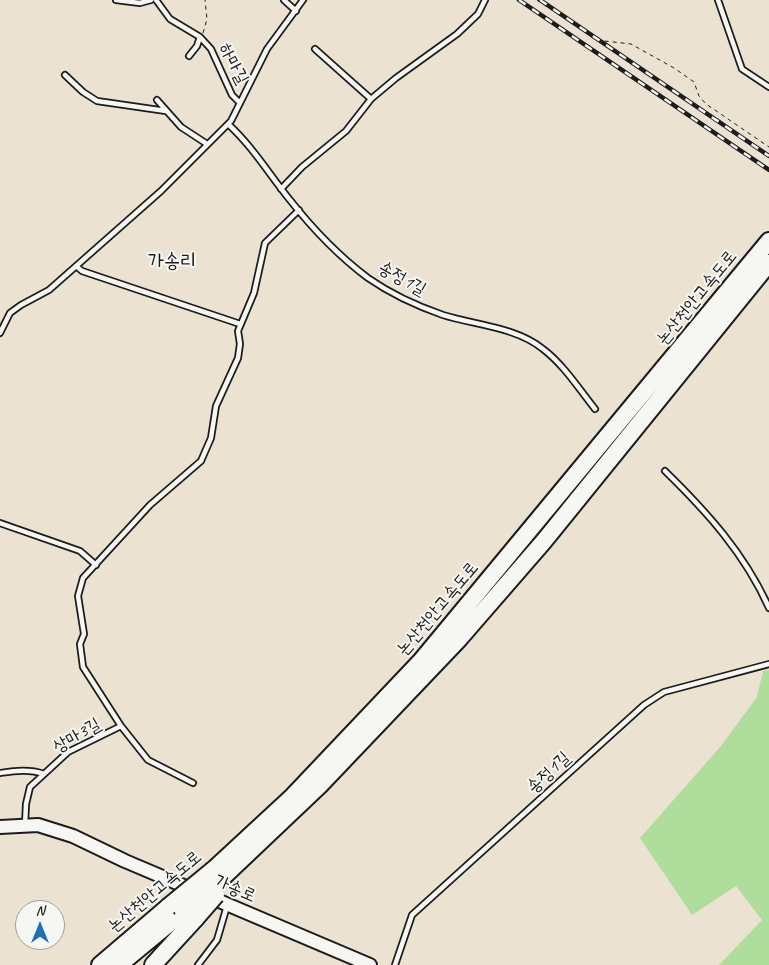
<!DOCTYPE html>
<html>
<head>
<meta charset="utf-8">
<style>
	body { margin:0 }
	#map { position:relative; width:769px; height:965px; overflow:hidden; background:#ece2d2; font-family:Caveat,sans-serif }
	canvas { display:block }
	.north { position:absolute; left:15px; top:900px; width:50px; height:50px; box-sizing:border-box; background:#f6f6f2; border:1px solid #9f9f9c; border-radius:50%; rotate:0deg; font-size:14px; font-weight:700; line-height:20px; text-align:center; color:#1c1c1c }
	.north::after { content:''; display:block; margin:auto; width:18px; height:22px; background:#1f6fb2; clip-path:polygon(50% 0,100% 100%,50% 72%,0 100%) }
</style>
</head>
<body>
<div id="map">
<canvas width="769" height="965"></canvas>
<div class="north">N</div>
</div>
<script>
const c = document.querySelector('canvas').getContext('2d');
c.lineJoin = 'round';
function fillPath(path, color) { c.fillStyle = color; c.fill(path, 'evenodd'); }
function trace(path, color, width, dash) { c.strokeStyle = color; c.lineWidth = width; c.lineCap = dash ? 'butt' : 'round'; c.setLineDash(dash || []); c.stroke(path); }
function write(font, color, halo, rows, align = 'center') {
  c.font = font + ' Caveat,"Poor Story",sans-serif'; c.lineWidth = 4; c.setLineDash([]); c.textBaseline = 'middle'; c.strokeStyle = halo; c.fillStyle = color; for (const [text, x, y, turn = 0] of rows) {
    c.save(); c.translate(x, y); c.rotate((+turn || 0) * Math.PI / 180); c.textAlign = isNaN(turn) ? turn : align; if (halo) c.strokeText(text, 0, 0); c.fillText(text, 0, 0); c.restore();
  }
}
fillPath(new Path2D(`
	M 769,670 L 769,965 L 719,965 L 762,920 L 736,886 L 692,915 L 640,838 L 721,746 L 757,697 L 763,671 Z`), '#aedd9c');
const lane = new Path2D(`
	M 116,0 L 140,3 L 151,0
	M 156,0 L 170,19 L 200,37 L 211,49 L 232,95 L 240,103
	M 284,0 L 296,11
	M 718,0 L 742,69 L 769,87
	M 315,49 L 371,99
	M 189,56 L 197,46 L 200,37
	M 65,75 L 83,92 L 97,101 L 166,111
	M 157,100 L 181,127 L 207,144
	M 228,124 C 253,147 269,174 290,200 C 312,228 340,257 368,278 C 391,294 417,306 443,315 C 475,325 516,327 543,349 C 564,365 579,389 595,409
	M 281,189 L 302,167 L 346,131 L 371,99 L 396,78 L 457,34 L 478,14 L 485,0
	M 76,266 L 82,271 L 240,324
	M 0,333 L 10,313 L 21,305 L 49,290 L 161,191 L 231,121 L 267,49 L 303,0
	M 665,471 C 707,512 745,554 769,608
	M 0,523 L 80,551 L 96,565
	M 121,726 L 83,667 L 80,644 L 84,634 L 78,596 L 83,578 L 150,505 L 201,461 L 211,438 L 216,406 L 238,358 L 240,344 L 238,331 L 254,293 L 265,243 L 299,210
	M 0,773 C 15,771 29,769 44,774
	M 25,825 L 26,804 L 30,787 L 68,752 L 121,726 L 148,760 L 193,783
	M 198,965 L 217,940 L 227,906
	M 395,965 L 412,915 L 644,705 L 664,692 L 769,664`);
const secondary = new Path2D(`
	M 0,827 L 38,825 L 73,836 L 125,861 L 370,965`);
const highway = new Path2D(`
	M 213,870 L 293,796 L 421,661 L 769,241
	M 222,878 L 319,786 L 459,639 L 544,541 L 769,263
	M 100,965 L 168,907
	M 119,965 L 183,912
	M 153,965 L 196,918`);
trace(lane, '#1c1c1c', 8);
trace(secondary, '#1c1c1c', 16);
trace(highway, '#1c1c1c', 20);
trace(new Path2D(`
	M 537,0 L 596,40 L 631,44 L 674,68 L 694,82 L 699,96 L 706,104 L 769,147
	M 203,33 L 207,19 L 205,0`), '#1c1c1c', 1, [4, 4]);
trace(lane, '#f6f6f2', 4.5);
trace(secondary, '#f6f6f2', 12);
trace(highway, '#f6f6f2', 16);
const rail = new Path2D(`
	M 519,0 L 769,170
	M 540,0 L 769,156`);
trace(rail, '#1c1c1c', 4.5);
trace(rail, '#f6f6f2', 2.5, [8]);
const highwayBridge = new Path2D(`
	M 168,907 L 213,870
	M 183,912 L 222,878
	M 196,918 L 216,895`);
trace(highwayBridge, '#1c1c1c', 20, []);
trace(highwayBridge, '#f6f6f2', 16);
write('18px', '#1c1c1c', '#f6f6f2', [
	["하마길",233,64,62],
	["송정1길",402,279,29],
	["논산천안고속도로",697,298,-51],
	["논산천안고속도로",438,609,-50],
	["상마3길",77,736,-30],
	["송정1길",549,773,-43],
	["가송로",235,889,23],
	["논산천안고속도로",155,892,-40]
]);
write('20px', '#1c1c1c', '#f6f6f2', [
	["가송리",172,262]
]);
</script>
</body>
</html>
